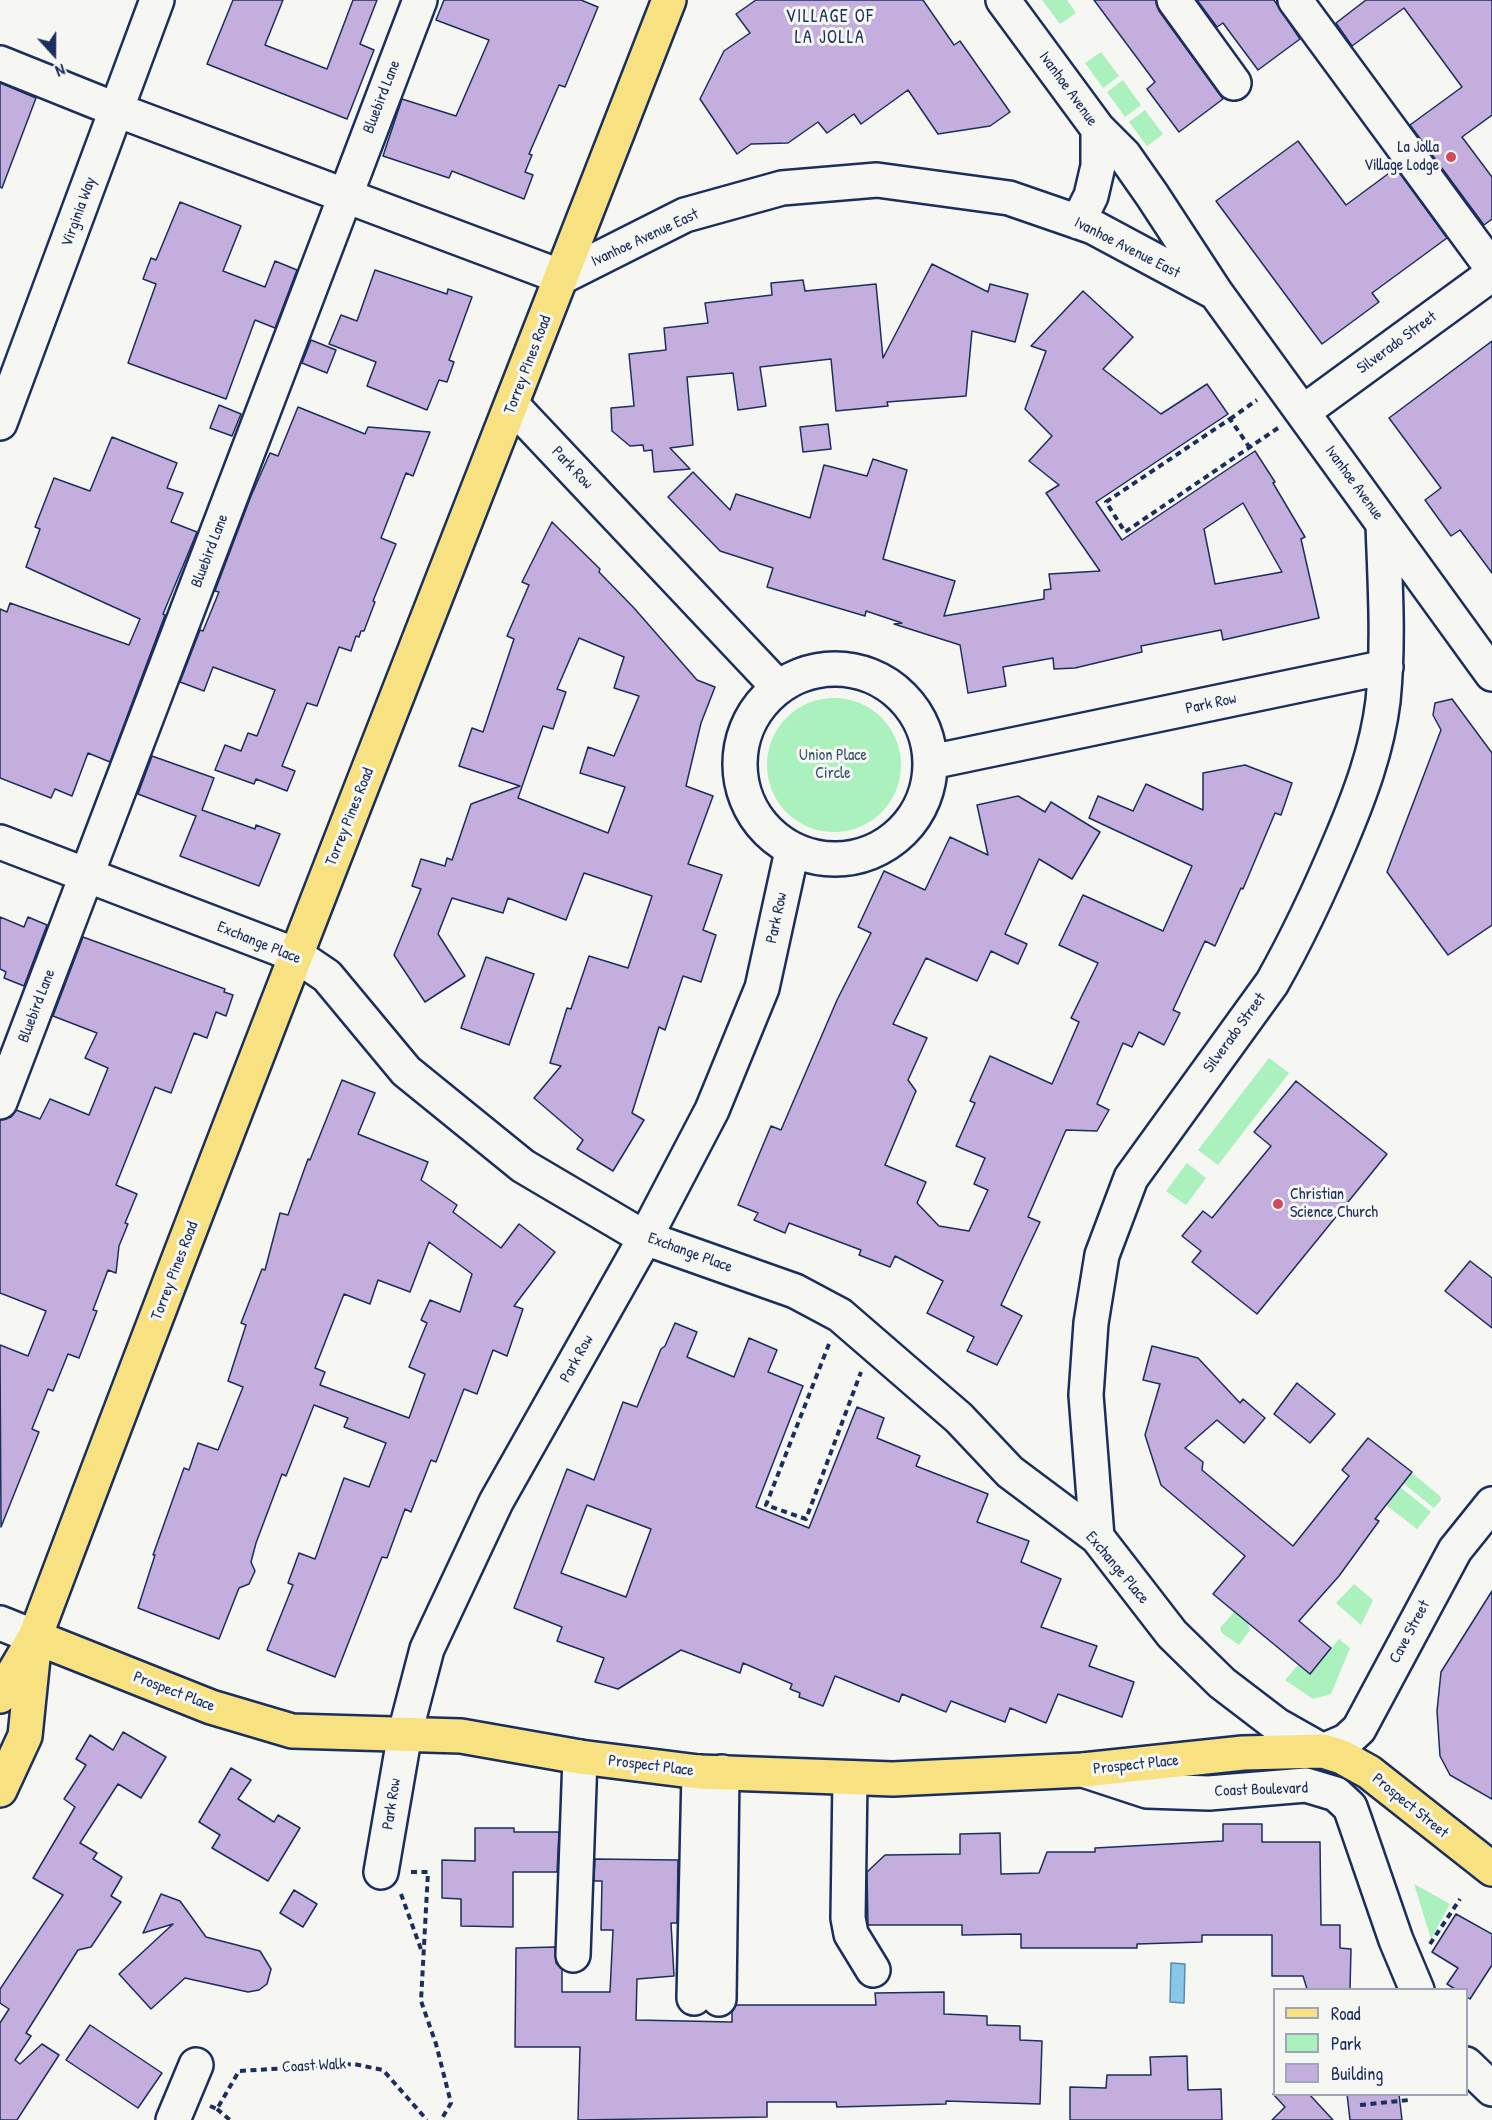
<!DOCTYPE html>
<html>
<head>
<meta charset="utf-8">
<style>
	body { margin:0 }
	#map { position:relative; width:1492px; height:2120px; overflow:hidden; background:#f6f6f2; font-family:"Patrick Hand",sans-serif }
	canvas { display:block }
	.legend { position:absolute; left:1273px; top:1988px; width:195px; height:108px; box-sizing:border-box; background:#f6f6f2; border:2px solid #9ea6b7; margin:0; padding:8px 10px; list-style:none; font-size:18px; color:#1b2f5e }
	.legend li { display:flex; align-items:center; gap:12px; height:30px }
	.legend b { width:30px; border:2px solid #9ea6b7 }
	.north { position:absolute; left:24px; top:24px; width:60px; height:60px; -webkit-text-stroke:4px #f6f6f2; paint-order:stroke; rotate:159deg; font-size:16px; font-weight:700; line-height:24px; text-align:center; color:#1b2f5e }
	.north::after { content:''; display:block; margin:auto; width:21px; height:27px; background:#1b2f5e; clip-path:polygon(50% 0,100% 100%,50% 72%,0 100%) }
</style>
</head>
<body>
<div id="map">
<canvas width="1492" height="2120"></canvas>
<ul class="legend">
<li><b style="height:8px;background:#f8e181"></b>Road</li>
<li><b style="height:16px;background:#aaf1be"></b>Park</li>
<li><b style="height:16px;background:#c3aede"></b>Building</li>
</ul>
<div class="north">N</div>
</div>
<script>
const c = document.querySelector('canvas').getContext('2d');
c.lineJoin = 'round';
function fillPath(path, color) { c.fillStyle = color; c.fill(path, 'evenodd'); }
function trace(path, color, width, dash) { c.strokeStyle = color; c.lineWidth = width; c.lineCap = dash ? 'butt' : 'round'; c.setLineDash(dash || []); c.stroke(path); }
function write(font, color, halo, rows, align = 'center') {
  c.font = font + ' "Patrick Hand",sans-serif'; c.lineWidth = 6; c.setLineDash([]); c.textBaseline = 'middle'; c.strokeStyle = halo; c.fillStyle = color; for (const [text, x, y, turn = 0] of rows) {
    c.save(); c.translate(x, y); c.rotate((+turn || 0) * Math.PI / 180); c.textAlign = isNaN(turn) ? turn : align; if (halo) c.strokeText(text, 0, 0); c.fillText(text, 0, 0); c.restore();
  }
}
fillPath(new Path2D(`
	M 1042,0 L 1067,0 L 1076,13 L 1060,24 Z
	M 1101,52 L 1119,76 L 1103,88 L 1085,63 Z
	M 1123,80 L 1141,105 L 1125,117 L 1107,92 Z
	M 1145,110 L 1163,134 L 1147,146 L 1129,122 Z
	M767 765a67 67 0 1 1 134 0a67 67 0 1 1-134 0Z
	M 1269,1058 L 1289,1073 L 1218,1165 L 1198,1150 Z
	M 1187,1163 L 1206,1178 L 1186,1205 L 1166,1191 Z
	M 1412,1473 L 1440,1496 L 1441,1500 L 1434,1508 L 1403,1483 Z
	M 1400,1487 L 1431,1512 L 1417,1529 L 1386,1505 Z
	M 1354,1584 L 1373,1600 L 1361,1625 L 1336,1603 Z
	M 1234,1612 L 1248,1623 L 1250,1630 L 1239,1645 L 1222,1633 L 1220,1628 Z
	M 1339,1639 L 1350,1648 L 1331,1694 L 1313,1699 L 1285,1680 L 1298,1665 L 1310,1674 Z
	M 1414,1884 L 1450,1904 L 1431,1939 Z`), '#aaf1be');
const water = new Path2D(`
	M 1171,1963 L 1185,1964 L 1184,2003 L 1170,2002 Z`);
fillPath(water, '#87c7e7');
trace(water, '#5c8ab0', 1.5);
const building = new Path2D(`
	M 233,0 L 283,0 L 265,45 L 327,69 L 353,0 L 377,0 L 360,44 L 374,50 L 347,119 L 207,64 Z
	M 444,0 L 581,0 L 598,7 L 565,87 L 559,85 L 529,154 L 532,155 L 525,172 L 533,175 L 524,199 L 452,171 L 449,178 L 383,156 L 402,99 L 456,116 L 489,40 L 436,20 Z
	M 756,0 L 923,0 L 954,45 L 960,41 L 1010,112 L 990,126 L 938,134 L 908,90 L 861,124 L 854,114 L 827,133 L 818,122 L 788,143 L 751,144 L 737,154 L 700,99 L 724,51 L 750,33 L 736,14 Z
	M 1094,0 L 1156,0 L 1159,11 L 1223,99 L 1179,132 L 1147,89 L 1155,82 Z
	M 1197,0 L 1274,0 L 1300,39 L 1258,70 L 1223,23 L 1217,27 Z
	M 1366,0 L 1492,0 L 1492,115 L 1462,137 L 1492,177 L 1492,219 L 1484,225 L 1410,125 L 1462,87 L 1404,8 L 1352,46 L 1336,23 Z
	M 0,83 L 36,98 L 2,188 L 0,187 Z
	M 1298,141 L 1346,205 L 1396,168 L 1447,238 L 1372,293 L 1379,302 L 1322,344 L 1216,201 Z
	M 180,202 L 241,226 L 223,271 L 265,287 L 275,261 L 297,270 L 275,328 L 255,320 L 226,399 L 128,363 L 156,284 L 143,279 L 151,258 L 156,260 Z
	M 932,264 L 988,292 L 990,284 L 1028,294 L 1015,342 L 972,331 L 966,396 L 887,402 L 888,406 L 836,411 L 831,359 L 760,367 L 766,406 L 738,410 L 733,373 L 687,377 L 693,445 L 670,448 L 690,469 L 654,472 L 652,450 L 644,451 L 643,445 L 630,446 L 612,431 L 611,408 L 634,406 L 629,354 L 666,350 L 664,328 L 708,323 L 705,303 L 772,295 L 771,283 L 803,280 L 805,291 L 876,284 L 883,358 Z
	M 375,270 L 447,294 L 448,289 L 472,297 L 449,360 L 454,362 L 447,382 L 439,380 L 427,410 L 367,386 L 376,362 L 329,344 L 341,315 L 357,321 Z
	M 1083,291 L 1133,337 L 1103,369 L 1161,414 L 1207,384 L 1228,414 L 1096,502 L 1122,540 L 1255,451 L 1275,482 L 1273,483 L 1305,537 L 1301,539 L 1319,618 L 1223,640 L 1221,630 L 1141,646 L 1142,652 L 1075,668 L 1054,669 L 1053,658 L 1003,667 L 1006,686 L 968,693 L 960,645 L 894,624 L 902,623 L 866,611 L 865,616 L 767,587 L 773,568 L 720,551 L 668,497 L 693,472 L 730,510 L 736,494 L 810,518 L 824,465 L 867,476 L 873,459 L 907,470 L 883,559 L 955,581 L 944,616 L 1044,599 L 1044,590 L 1051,589 L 1049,574 L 1100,571 L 1046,493 L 1059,485 L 1029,461 L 1052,436 L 1025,409 L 1046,351 L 1031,346 ZM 1243,503 L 1282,572 L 1215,584 L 1204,529 Z
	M 311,340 L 336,350 L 327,373 L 302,363 Z
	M 1492,341 L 1492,573 L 1460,530 L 1451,536 L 1425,500 L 1441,488 L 1389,418 Z
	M 219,405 L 241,414 L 232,436 L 210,428 Z
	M 298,407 L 365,434 L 368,427 L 430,432 L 413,476 L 406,473 L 381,538 L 396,544 L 373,601 L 375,602 L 364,631 L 361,631 L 359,637 L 356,636 L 351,651 L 339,647 L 317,706 L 307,703 L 282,766 L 295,771 L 287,791 L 256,779 L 254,784 L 215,770 L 225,745 L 241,751 L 248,733 L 257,736 L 275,690 L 213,667 L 204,691 L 180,682 L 200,630 L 203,631 L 219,592 L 215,591 L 251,496 L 270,453 L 278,456 Z
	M 828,424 L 831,449 L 803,452 L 800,427 Z
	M 112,437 L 177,463 L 167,488 L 183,493 L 171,522 L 197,532 L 163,614 L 165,615 L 110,762 L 88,753 L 72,796 L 55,789 L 51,798 L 0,778 L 0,609 L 7,612 L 10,603 L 129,645 L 140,619 L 26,567 L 40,529 L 35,527 L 54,478 L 90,491 Z
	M 552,522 L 600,569 L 599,572 L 634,608 L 697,680 L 715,687 L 701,723 L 686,786 L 713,796 L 688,864 L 722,875 L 703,930 L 716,935 L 701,982 L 683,976 L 665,1030 L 659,1027 L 632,1113 L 644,1120 L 613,1171 L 577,1149 L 583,1140 L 534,1098 L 561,1066 L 550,1063 L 567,1008 L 571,1009 L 589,956 L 628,968 L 652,896 L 584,873 L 566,920 L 508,898 L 503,913 L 452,898 L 438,934 L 465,976 L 425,1002 L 394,955 L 421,889 L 412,886 L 421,859 L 445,866 L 447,858 L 452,860 L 471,804 L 520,786 L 459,766 L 472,728 L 483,732 L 514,639 L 507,636 L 529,585 L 522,582 ZM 579,638 L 624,657 L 614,688 L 639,696 L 614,756 L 588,747 L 580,773 L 625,787 L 608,833 L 518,798 L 543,726 L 553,729 L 566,692 L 557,689 Z
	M 1452,699 L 1492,753 L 1492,925 L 1448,955 L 1387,872 L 1441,730 L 1433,715 L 1435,703 Z
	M 152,756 L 214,778 L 202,810 L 255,829 L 256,825 L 280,834 L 259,886 L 180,856 L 196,816 L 138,794 Z
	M 1245,765 L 1292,783 L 1281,815 L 1275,813 L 1243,889 L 1241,888 L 1215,946 L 1205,941 L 1173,1010 L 1180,1013 L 1164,1045 L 1139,1032 L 1132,1047 L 1123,1043 L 1097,1104 L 1109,1110 L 1097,1131 L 1066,1130 L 1028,1217 L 1040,1222 L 1001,1305 L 1022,1316 L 997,1365 L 967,1351 L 974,1337 L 927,1313 L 943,1281 L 895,1256 L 890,1267 L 859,1255 L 861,1250 L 789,1223 L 785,1233 L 754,1220 L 758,1213 L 738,1205 L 771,1126 L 781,1130 L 837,1000 L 871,933 L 858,927 L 884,871 L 925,890 L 950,837 L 988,855 L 977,805 L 1018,796 L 1045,812 L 1051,802 L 1100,832 L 1072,879 L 1039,859 L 1005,934 L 1027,944 L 1018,964 L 991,951 L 977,981 L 926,958 L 893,1024 L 927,1038 L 908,1080 L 916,1091 L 885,1165 L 926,1182 L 917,1203 L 939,1226 L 969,1231 L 988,1190 L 974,1184 L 985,1158 L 956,1146 L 975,1103 L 970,1101 L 990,1056 L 1052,1084 L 1079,1022 L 1071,1018 L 1098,963 L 1059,945 L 1083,895 L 1163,931 L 1192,866 L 1089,818 L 1098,796 L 1133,811 L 1146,784 L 1203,810 L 1203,773 Z
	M 0,917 L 24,927 L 28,917 L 47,925 L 24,986 L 4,978 L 6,972 L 0,969 Z
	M 83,937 L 225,989 L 224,992 L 233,995 L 226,1016 L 216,1012 L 207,1038 L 194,1033 L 171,1093 L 155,1087 L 116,1185 L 137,1194 L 125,1223 L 128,1224 L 119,1246 L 116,1273 L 108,1270 L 93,1310 L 97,1311 L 79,1358 L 68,1354 L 53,1391 L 48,1389 L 32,1429 L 39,1432 L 1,1527 L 0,1345 L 28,1356 L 46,1311 L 0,1293 L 0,1120 L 11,1117 L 16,1110 L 40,1119 L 50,1099 L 89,1115 L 108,1068 L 85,1058 L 97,1033 L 53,1016 Z
	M 486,957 L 534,974 L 509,1045 L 461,1028 Z
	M 342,1080 L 375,1093 L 358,1134 L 428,1162 L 421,1180 L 457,1205 L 453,1212 L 501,1248 L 519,1224 L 555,1252 L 514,1306 L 523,1309 L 507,1356 L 493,1350 L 477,1394 L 464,1389 L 436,1462 L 431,1460 L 411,1512 L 405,1509 L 387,1558 L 382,1557 L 335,1677 L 267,1650 L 293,1585 L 288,1583 L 299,1553 L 315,1559 L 344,1478 L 369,1487 L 386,1443 L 344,1427 L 348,1418 L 314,1405 L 286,1476 L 282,1474 L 256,1543 L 251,1562 L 255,1571 L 249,1584 L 239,1588 L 219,1639 L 138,1608 L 155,1555 L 153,1555 L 184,1468 L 189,1470 L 198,1443 L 218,1450 L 243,1387 L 228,1381 L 246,1325 L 241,1323 L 262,1269 L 265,1270 L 280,1213 L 288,1215 L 308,1159 L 310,1160 ZM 429,1242 L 472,1274 L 460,1312 L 430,1300 L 421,1320 L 427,1323 L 409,1367 L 425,1374 L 409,1418 L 320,1385 L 325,1372 L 315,1368 L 344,1294 L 370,1304 L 378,1280 L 410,1292 Z
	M 1296,1081 L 1387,1154 L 1257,1314 L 1192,1262 L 1201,1251 L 1182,1236 L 1203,1211 L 1212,1218 L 1271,1146 L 1254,1132 Z
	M 1470,1261 L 1492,1278 L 1492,1328 L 1445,1291 Z
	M 675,1323 L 697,1332 L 687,1357 L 734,1377 L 749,1338 L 777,1350 L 768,1372 L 803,1386 L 756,1507 L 809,1528 L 857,1407 L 884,1418 L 877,1438 L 920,1456 L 916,1466 L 988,1494 L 977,1522 L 1029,1541 L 1021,1562 L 1061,1579 L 1041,1627 L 1097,1646 L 1089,1666 L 1134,1682 L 1122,1717 L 1058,1694 L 1046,1723 L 1010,1708 L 1005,1722 L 951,1701 L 946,1712 L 902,1694 L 899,1702 L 835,1676 L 823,1706 L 799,1697 L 800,1693 L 790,1689 L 792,1684 L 743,1663 L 740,1673 L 681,1650 L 618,1689 L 595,1682 L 604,1658 L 557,1641 L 562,1627 L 514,1608 L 567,1469 L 594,1480 L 623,1402 L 637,1407 L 661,1349 L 665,1346 ZM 587,1505 L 651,1529 L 626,1597 L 561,1573 Z
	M 1152,1346 L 1198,1358 L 1240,1403 L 1243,1399 L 1265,1418 L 1244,1443 L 1217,1420 L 1185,1448 L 1203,1462 L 1202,1470 L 1293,1546 L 1349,1476 L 1342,1470 L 1368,1438 L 1412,1472 L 1375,1519 L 1379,1521 L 1339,1576 L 1299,1621 L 1331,1648 L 1310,1674 L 1213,1594 L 1245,1556 L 1161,1485 L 1145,1435 L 1160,1384 L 1143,1380 Z
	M 1297,1383 L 1335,1414 L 1310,1443 L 1274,1414 Z
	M 1492,1591 L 1492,1799 L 1450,1775 L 1440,1756 L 1437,1711 L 1441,1672 Z
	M 123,1732 L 166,1757 L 141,1798 L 118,1784 L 80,1843 L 97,1853 L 93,1859 L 122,1877 L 111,1896 L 121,1902 L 91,1947 L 78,1950 L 26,2033 L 31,2036 L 15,2060 L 20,2064 L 42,2044 L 59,2055 L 17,2120 L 0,2120 L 0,2023 L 9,2009 L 0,2003 L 0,1989 L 63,1895 L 33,1878 L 75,1807 L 64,1799 L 86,1765 L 76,1759 L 90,1735 L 113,1750 Z
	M 231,1768 L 251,1780 L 238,1799 L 274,1822 L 278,1815 L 300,1828 L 268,1881 L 212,1848 L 220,1835 L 199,1822 Z
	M 1223,1824 L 1262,1824 L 1262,1842 L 1320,1842 L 1321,1925 L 1340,1925 L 1340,1948 L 1351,1949 L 1350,1989 L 1307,1989 L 1303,1976 L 1272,1976 L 1272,1935 L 1202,1935 L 1202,1942 L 1137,1944 L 1137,1948 L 1021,1948 L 1021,1934 L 962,1935 L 962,1925 L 868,1925 L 867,1872 L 885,1855 L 960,1854 L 960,1834 L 1000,1833 L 1001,1874 L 1039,1873 L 1047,1852 L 1095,1852 L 1095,1848 L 1223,1841 Z
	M 475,1828 L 514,1828 L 514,1832 L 559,1832 L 557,1872 L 513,1872 L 513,1927 L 461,1926 L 461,1899 L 442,1898 L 442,1860 L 475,1861 Z
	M 595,1859 L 678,1860 L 677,1923 L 671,1923 L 674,1976 L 637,1979 L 636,2020 L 732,2022 L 732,2012 L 736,2005 L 876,2005 L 875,1993 L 944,1992 L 944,2014 L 987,2016 L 987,2025 L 1020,2026 L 1020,2040 L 1042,2041 L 1040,2104 L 946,2101 L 946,2104 L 837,2107 L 836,2102 L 767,2102 L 767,2117 L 578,2120 L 580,2047 L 515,2047 L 516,1948 L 555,1947 L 556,1963 L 562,1969 L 562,1992 L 610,1992 L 613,1930 L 601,1930 L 602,1881 L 594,1881 Z
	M 294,1890 L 317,1904 L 303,1927 L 280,1913 Z
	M 161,1894 L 180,1901 L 206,1937 L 260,1951 L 271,1969 L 267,1984 L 259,1990 L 248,1992 L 185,1978 L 151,2009 L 119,1974 L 173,1924 L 143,1933 Z
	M 1456,1914 L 1492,1934 L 1492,1965 L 1470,1999 L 1467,1997 L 1467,1989 L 1455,1989 L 1447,1984 L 1458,1968 L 1432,1952 Z
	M 90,2025 L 162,2073 L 138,2108 L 66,2060 Z
	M 1187,2056 L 1188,2090 L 1221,2089 L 1222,2120 L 1070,2120 L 1070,2087 L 1106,2088 L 1107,2075 L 1151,2075 L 1150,2057 Z
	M 1273,2094 L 1309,2094 L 1333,2120 L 1272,2120 L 1285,2107 Z
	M 1347,2094 L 1399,2094 L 1402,2120 L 1350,2120 Z`);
fillPath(building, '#c3aede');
trace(building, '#1b2f5e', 1.5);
const minor = new Path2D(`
	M 1003,0 L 1098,129 L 1098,166 L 1091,196 L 1078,222
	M 1174,0 L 1234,83
	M 1295,0 L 1492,268
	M 0,63 L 117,110 L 562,277 L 685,215 L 782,188 L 877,180 L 1009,198 L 1093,227 L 1216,293
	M 1098,129 L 1124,155 L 1152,195 L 1216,293 L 1492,674
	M 513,406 L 778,687
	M 1303,412 L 1492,274
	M 0,423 L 157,0
	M740 764a95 95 0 1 1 190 0a95 95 0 1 1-190 0Z
	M 931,762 L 1386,667
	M 0,842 L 296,955 L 327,976 L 406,1071 L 523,1166 L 645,1238 L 795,1291 L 840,1315 L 959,1418 L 1010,1472 L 1097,1537 L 1172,1634 L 1222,1683 L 1277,1725 L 1323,1751 L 1346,1741 L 1359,1729 L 1455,1550 L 1492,1504
	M 0,1102 L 420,0
	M 1097,1537 L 1086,1395 L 1091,1323 L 1102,1255 L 1131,1178 L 1272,983 C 1298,937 1320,890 1341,840 C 1360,795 1377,750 1383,701 C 1389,642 1385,583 1383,524
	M 0,1623 L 35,1637
	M 1083,1770 L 1147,1791 L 1209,1793 L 1306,1785 L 1336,1794 L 1350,1807 L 1355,1821 L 1396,1940 L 1417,1990
	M 850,1778 L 848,1918 L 851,1934 L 873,1970
	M 381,1872 L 405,1733 L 427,1649 L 496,1502 L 645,1238 L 712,1110 L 762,988 L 792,851
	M 573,1955 L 580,1757
	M 694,1998 L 699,1772
	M 719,1999 L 722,1772
	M 1466,2064 L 1492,2089
	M 173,2120 L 196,2065`);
const major = new Path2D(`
	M 35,1637 L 211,1707 L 292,1731 L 461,1736 L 580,1757 L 699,1772 L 893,1779 L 1083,1770 L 1243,1753 L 1323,1751 L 1342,1757 L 1369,1772 L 1492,1869
	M 0,1696 L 35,1637 C 241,1089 457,545 669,0
	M 0,1790 L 25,1736 L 34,1648`);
trace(minor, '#1b2f5e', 38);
trace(major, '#1b2f5e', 38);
trace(new Path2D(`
	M 1230,419 L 1257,400
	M 1250,448 L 1230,419 L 1106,502 L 1125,532 L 1278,428
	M 829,1344 L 766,1505 L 806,1519 L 861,1372
	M 411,1872 L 428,1872 L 421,2001 L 436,2044 L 451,2103 L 441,2120
	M 401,1894 L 422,1952
	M 1430,1944 L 1460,1899
	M 1360,2105 L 1409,2100
	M 210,2106 L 217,2109 L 239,2071 L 354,2064 L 383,2070 L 427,2120
	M 217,2109 L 230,2120`), '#1b2f5e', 4, [6, 4.5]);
trace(minor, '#f6f6f2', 33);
trace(major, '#f8e181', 33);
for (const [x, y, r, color] of [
	[1451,157,6,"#d1495b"],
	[1278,1204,6,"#d1495b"]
]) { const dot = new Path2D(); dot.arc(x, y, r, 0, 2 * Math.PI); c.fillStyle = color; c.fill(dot); trace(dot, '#f6f6f2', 2); }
write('16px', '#1b2f5e', '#f6f6f2', [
	["Ivanhoe Avenue",1068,89,54],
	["Bluebird Lane",382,97,-69],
	["Virginia Way",79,212,-70],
	["Ivanhoe Avenue East",645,238,-25],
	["Ivanhoe Avenue East",1127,248,27],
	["Silverado Street",1397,343,-36],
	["Torrey Pines Road",528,365,-69],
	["Park Row",572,468,47],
	["Ivanhoe Avenue",1354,483,54],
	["Bluebird Lane",210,551,-69],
	["Park Row",1211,704,-12],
	["Torrey Pines Road",350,817,-68],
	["Park Row",777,918,-78],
	["Exchange Place",259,943,22],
	["Bluebird Lane",37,1006,-69],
	["Silverado Street",1235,1033,-54],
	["Exchange Place",690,1253,20],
	["Torrey Pines Road",175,1271,-69],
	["Park Row",577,1359,-61],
	["Exchange Place",1117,1568,50],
	["Cave Street",1410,1632,-62],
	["Prospect Place",174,1692,21],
	["Prospect Place",1136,1765,-6],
	["Prospect Place",651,1766,7],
	["Coast Boulevard",1261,1790,-2],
	["Park Row",392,1804,-81],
	["Prospect Street",1410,1806,39],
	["Coast Walk",314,2066,-3]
]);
write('16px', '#1b2f5e', '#f6f6f2', [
	["La Jolla",1439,148],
	["Village Lodge",1439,166],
	["Christian",1290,1195,"left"],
	["Science Church",1290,1213,"left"]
], 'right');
write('16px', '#385671', '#f6f6f2', [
	["Union Place",833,756],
	["Circle",833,774]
]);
c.letterSpacing = '1.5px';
write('18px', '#1b2f5e', '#f6f6f2', [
	["VILLAGE OF",830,17],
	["LA JOLLA",830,38]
]);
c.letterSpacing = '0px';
</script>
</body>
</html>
